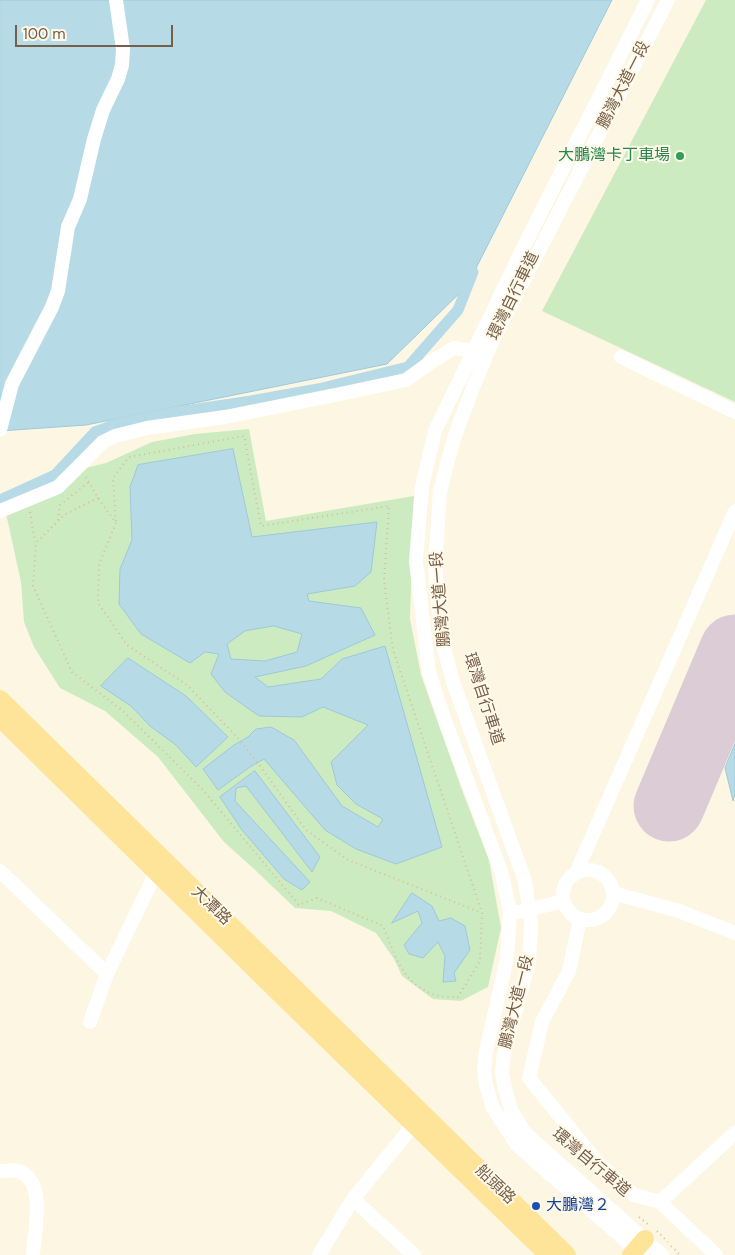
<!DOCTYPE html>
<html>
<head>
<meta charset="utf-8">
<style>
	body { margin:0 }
	#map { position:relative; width:735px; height:1255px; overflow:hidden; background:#fdf6e3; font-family:"DM Sans",sans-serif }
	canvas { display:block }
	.scale { position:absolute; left:15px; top:25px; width:158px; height:22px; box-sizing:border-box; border:2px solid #765e48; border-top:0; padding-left:6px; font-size:15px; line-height:18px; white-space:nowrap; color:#765e48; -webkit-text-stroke:4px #fff9ea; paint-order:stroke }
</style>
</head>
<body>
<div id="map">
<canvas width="735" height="1255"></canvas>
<div class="scale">100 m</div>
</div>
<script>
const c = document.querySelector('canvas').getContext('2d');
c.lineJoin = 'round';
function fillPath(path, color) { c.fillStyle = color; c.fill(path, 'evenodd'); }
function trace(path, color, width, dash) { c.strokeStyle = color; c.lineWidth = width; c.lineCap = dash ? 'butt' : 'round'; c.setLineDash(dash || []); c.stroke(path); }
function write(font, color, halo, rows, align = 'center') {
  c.font = font + ' "DM Sans","Noto Sans TC",sans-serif'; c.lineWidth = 4; c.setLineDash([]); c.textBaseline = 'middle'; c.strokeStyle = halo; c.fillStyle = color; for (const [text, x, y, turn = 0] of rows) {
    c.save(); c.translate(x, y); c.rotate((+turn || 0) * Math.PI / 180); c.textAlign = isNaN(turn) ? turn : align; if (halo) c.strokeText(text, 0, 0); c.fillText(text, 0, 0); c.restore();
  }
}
fillPath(new Path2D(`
	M 706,0 L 735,0 L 735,402 L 542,311 Z
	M 249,429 L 266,521 L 414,496 L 410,619 L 421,675 L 462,790 L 489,860 L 501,928 L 488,987 L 461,1001 L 433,999 L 402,976 L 394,959 L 376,933 L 331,911 L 295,908 L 253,868 L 224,842 L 158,757 L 105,711 L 60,688 L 34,647 L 24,622 L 21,582 L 5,509 L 53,476 L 106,463 L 152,442 L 195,434 Z`), '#cdebc1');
const water = new Path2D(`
	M 0,0 L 612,0 L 467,286 L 387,364 L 86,425 L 0,431 Z
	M 233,449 L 252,537 L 377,522 L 371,572 L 355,586 L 307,594 L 309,601 L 361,608 L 375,635 L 306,666 L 255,677 L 268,687 L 321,679 L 342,659 L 385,646 L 442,847 L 396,864 L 356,849 L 325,830 L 264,759 L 250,767 L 218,790 L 203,769 L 234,745 L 248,737 L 256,729 L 271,727 L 294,740 L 342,806 L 378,827 L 383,819 L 356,804 L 337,785 L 331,762 L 368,725 L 323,707 L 302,717 L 259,716 L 225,692 L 211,674 L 219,654 L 205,652 L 190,663 L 141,634 L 119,604 L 120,569 L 132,540 L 130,487 L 138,465 ZM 274,626 L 302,634 L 297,652 L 265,661 L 231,659 L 227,644 L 245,631 Z
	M 128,658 L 186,696 L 228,737 L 196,767 L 176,745 L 150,726 L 131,706 L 101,686 Z
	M 735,744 L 735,794 L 733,801 L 725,768 Z
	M 255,771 L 320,857 L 312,872 L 246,786 L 236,788 L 235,801 L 310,882 L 302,890 L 284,879 L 242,830 L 220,797 Z
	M 412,893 L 432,906 L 439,921 L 451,918 L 465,926 L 470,950 L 454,973 L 456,981 L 443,982 L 445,956 L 438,942 L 423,958 L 409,954 L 404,945 L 422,923 L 418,911 L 392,923 Z`);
fillPath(water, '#b6dbe7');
trace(water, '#9cc9da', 1);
trace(new Path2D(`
	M 0,500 L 55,475 L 95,432 L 117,424 L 171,413 L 251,401 L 318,389 L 408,367 L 458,310 L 473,272`), '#b6dbe7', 11);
trace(new Path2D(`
	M 669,806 L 735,650`), '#dcccd5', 71);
trace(new Path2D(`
	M 86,477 L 98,498 L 116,523 L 99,564 L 98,603 L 127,645 L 187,685 L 236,736 L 260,766 L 306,830 L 348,860 L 482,913
	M 98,498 L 64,515 L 36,543 L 33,586 L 72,672 L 123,711 L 202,789 L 299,905 L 317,898 L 383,926 C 395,955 402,984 435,995 C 442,997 451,997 458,997 L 480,961 L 482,913 L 393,650 L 384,581 L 389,506 L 261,526 L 244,436 L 129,457 L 113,478 L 116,523
	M 30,512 L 35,542
	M 58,520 L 60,505 L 89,482
	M 639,1217 L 649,1225
	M 657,1231 L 668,1242
	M 671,1246 L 680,1255`), '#d9bb9c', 2, [1, 4]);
trace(new Path2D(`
	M 621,357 L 735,412
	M 0,430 L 12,384 L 52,307 L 58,291 L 68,227 L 80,199 L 94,139 L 103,110 L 118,79 L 122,65 L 123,49 L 116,0
	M 0,511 L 58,487 L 103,442 L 115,436 L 147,428 L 225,417 L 340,394 L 406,380 L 431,362 L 454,348 L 473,351 L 481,354
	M563 895a25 25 0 1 1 50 0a25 25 0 1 1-50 0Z
	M 0,871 L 107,974
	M 576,873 L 735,511
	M 613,893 L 679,911 L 735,933
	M 510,914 L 564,901
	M 580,919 L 569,971 L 542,1022 L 529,1078 L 597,1162 L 634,1195 L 660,1202 L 716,1255
	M 90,1022 L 107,974 L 156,872
	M 0,1171 C 7,1171 18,1169 23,1173 C 46,1187 34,1232 33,1255
	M 353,1199 L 414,1255
	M 660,1202 L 735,1133
	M 319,1255 L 353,1199 L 420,1117
	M 642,1255 L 517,1145 L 493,1108 L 486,1085 L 484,1069 L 486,1051 L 507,958 L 510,912 L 502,874 L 444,718 L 429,672 L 416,561 L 422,487 L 435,431 L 524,246 L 648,0
	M 662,1255 L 525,1133 L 511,1110 L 504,1085 L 502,1072 L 504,1054 L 529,962 L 531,923 L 525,881 L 453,682 L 441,637 L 435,565 L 440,491 L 454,438 L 474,385 L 492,342 L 668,0`), '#fff', 14);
trace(new Path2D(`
	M 0,699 L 567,1255
	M 0,718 L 281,995 L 548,1255
	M 631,1255 L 645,1239`), '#fee498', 18);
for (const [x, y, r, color] of [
	[680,156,5,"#2e9e5b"],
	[536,1206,5,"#1a4fb4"]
]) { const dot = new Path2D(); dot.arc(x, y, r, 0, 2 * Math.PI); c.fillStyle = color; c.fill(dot); trace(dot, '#fff9ea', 2); }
write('16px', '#765e48', '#fff9ea', [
	["鵬灣大道一段",624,85,-63],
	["環灣自行車道",514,296,-64],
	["鵬灣大道一段",441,599,-95],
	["環灣自行車道",483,699,72],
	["大潭路",211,906,44],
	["鵬灣大道一段",517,1002,-76],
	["環灣自行車道",591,1163,40],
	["船頭路",495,1185,44]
]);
write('16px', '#27864d', '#fff9ea', [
	["大鵬灣卡丁車場",670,156]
], 'right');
write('16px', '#164399', '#fff9ea', [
	["大鵬灣２",546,1206]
], 'left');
</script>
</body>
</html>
